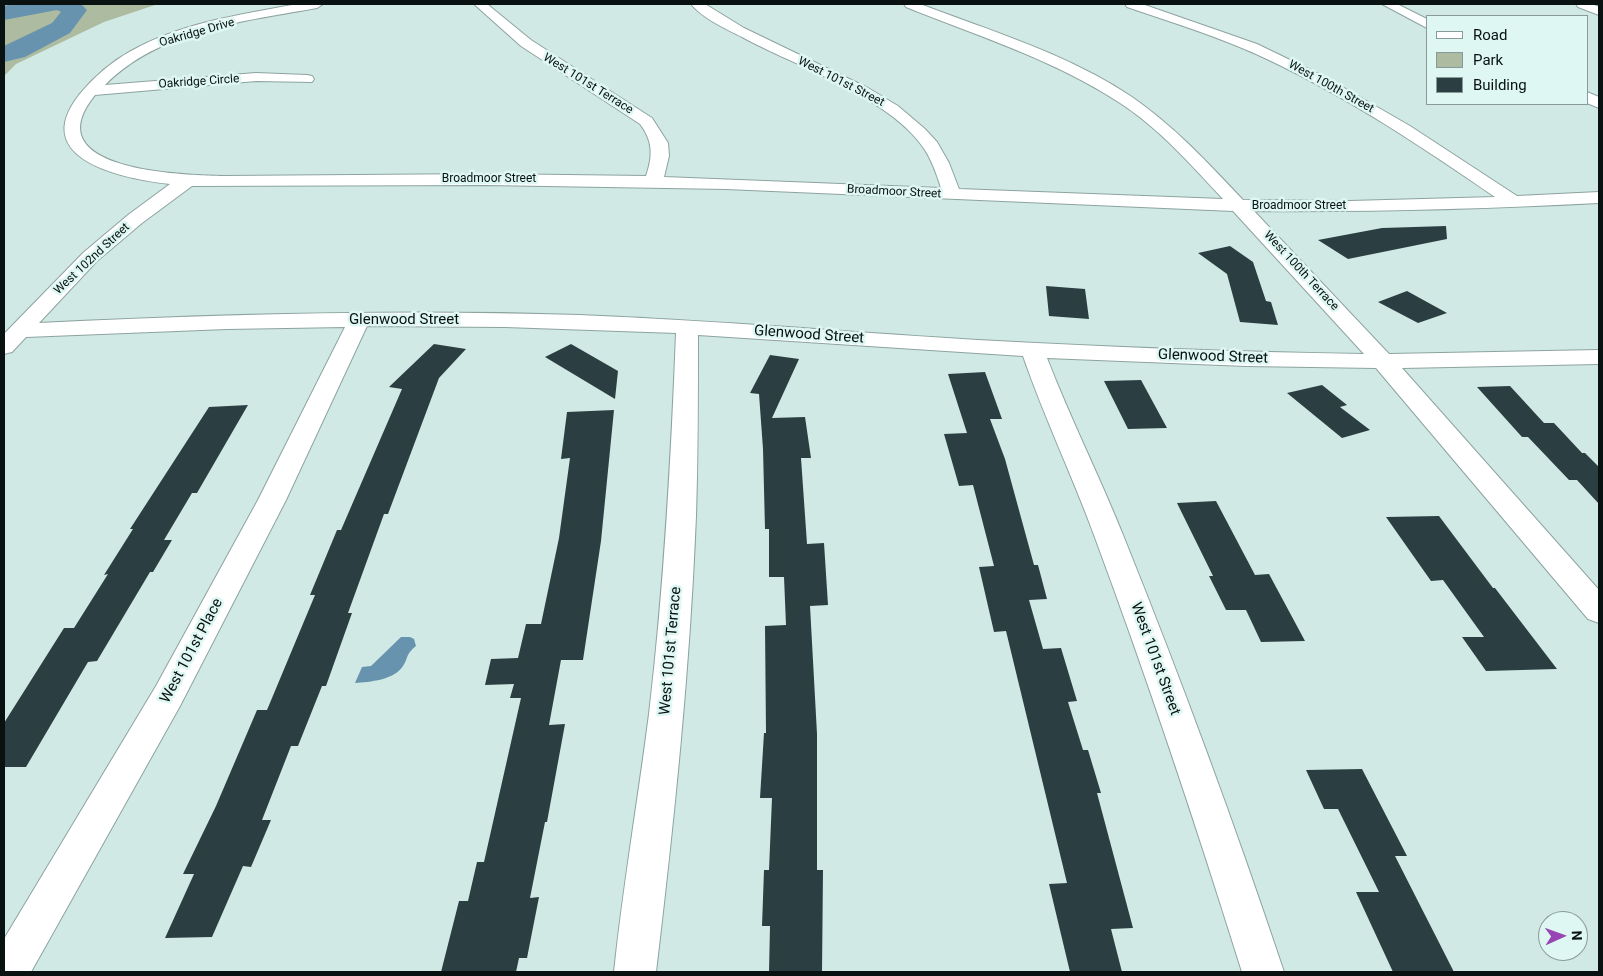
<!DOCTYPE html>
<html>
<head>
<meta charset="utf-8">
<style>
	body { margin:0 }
	#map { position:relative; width:1603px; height:976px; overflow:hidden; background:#d1e9e5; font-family:Roboto,sans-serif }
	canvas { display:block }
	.frame { position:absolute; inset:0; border:5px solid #091210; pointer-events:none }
	.legend { position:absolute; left:1426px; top:15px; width:162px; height:90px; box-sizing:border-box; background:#def7f2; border:1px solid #899b98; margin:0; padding:6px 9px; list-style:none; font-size:15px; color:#091210 }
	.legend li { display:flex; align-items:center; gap:10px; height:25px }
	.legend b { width:25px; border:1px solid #899b98 }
	.north { position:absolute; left:1538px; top:911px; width:50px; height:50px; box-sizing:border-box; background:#def7f2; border:1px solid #899b98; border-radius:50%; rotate:88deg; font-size:14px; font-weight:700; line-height:20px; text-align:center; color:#091210 }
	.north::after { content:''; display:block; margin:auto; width:18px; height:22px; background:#9745b4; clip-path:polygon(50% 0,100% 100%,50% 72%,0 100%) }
</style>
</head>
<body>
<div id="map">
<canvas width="1603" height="976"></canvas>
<div class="frame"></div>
<ul class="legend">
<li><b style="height:6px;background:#fff"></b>Road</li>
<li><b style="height:14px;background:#adbba1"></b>Park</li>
<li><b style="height:14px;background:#2b3f43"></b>Building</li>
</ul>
<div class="north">N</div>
</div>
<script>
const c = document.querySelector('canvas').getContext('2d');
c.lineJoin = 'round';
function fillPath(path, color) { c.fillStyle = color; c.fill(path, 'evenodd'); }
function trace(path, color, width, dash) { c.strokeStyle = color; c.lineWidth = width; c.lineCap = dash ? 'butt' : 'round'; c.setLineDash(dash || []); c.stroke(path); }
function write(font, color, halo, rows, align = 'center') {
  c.font = font + ' Roboto,sans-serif'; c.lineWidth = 5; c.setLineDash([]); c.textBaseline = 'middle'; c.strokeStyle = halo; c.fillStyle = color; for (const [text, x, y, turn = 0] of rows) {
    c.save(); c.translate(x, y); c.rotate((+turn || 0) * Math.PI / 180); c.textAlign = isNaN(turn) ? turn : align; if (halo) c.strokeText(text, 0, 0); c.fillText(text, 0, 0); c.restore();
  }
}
fillPath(new Path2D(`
	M 4,4 L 158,4 L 104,22 L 16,64 L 4,76 Z`), '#adbba1');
fillPath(new Path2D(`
	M 401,637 L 410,637 L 414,639 L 416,646 C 405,655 409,657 403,666 C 394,680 370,682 355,683 L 362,667 L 371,666 Z`), '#6793af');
fillPath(new Path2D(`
	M 75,4 L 84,4 L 68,7 L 66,6 Z`), '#6793af');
fillPath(new Path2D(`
	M 15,4 L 81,4 L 87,10 L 70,33 L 25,57 L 4,62 L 4,46 L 52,23 L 61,12 L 57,10 L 4,20 L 4,6 Z`), '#6793af');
fillPath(new Path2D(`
	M 1446,226 L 1447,239 L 1348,259 L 1318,240 L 1382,228 Z
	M 1230,246 L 1253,262 L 1266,301 L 1271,302 L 1278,325 L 1240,322 L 1227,274 L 1198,253 Z
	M 1046,286 L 1085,289 L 1089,319 L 1049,316 Z
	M 1407,291 L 1447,313 L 1418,323 L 1378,302 Z
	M 434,344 L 466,349 L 439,378 L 388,514 L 384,514 L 348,613 L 352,613 L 326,686 L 322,686 L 298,746 L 291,746 L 262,820 L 271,820 L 251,867 L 243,866 L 212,937 L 165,938 L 194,874 L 183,874 L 216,806 L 257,710 L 267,710 L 315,595 L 310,595 L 337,530 L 341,530 L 402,389 L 389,387 Z
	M 571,344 L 618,371 L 615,399 L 545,357 Z
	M 770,355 L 799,359 L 772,418 L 805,417 L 811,458 L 801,458 L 807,544 L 824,543 L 828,605 L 810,606 L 817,734 L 817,870 L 823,870 L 822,972 L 769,972 L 770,926 L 762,926 L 764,870 L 769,870 L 772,798 L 760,798 L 764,733 L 766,733 L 765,626 L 786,625 L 784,577 L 769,577 L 769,529 L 765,529 L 763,449 L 759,394 L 750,393 Z
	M 985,372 L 1002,419 L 990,419 L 1005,459 L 1034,565 L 1038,565 L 1047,599 L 1029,600 L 1043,649 L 1061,648 L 1077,701 L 1068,702 L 1083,750 L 1088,750 L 1101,793 L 1097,793 L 1133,928 L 1111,929 L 1122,972 L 1070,972 L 1049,884 L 1067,883 L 1006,631 L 994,632 L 979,567 L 994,566 L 973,485 L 959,486 L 944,434 L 967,433 L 948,374 Z
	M 1141,380 L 1167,428 L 1128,429 L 1104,381 Z
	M 1322,385 L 1347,405 L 1340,407 L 1370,430 L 1342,438 L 1287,393 Z
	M 1510,386 L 1544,423 L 1554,423 L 1582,453 L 1585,453 L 1599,467 L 1599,504 L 1577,480 L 1569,480 L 1528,437 L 1522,437 L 1477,387 Z
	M 248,405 L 197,493 L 192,493 L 164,540 L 172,540 L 153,572 L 150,572 L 97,661 L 88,662 L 26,767 L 4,767 L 4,723 L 64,628 L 74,628 L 108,574 L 104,575 L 133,529 L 130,529 L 209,407 Z
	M 614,410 L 601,541 L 583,660 L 561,660 L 549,725 L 565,724 L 547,822 L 545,822 L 530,898 L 539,897 L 527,958 L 519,958 L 516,972 L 441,972 L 459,901 L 468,901 L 477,862 L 484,862 L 521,698 L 510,698 L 514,684 L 485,685 L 491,659 L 518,658 L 526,624 L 541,624 L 559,538 L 570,458 L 561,459 L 567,412 Z
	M 1216,501 L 1255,575 L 1269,574 L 1305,641 L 1261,642 L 1246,610 L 1226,610 L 1209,576 L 1213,576 L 1177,503 Z
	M 1439,516 L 1493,588 L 1495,588 L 1557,669 L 1486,671 L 1462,637 L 1484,637 L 1443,580 L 1431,581 L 1386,517 Z
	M 1362,769 L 1407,856 L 1395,856 L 1454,972 L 1393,972 L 1356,892 L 1379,892 L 1338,809 L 1324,809 L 1306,770 Z`), '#2b3f43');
const minor = new Path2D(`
	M 298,4 L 323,4 L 317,8 C 245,21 159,30 105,85 L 256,73 L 307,75 L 312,76 L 314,79 L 312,82 L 256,81 L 95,95 C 33,171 182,175 224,176 L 486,174 L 646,176 C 653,156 653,141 640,124 L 521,46 L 474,4 L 487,4 L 531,40 L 652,118 L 668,143 L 669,156 L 664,177 L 941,188 C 937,175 932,161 925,150 C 892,98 795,66 742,37 C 726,29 702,18 691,4 L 705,4 L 744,28 L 868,88 L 898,106 L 925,129 L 937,142 L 949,163 L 959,189 L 1223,199 C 1191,165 1160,129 1120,103 C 1055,60 978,36 906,7 L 904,4 L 920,4 C 991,31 1068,54 1132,97 C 1174,126 1208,163 1243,200 L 1350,201 L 1495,197 C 1422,147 1349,98 1269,60 C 1223,38 1174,23 1127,7 L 1125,4 L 1142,4 L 1257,44 L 1325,77 L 1410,126 L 1517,196 L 1599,192 L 1599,203 C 1484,209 1369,212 1254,211 L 1389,354 L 1599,350 L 1599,364 L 1402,368 L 1599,590 L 1599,623 L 1588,619 L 1376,368 L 1246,366 L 1047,358 C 1070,418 1099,475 1123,535 C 1181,679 1235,825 1284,972 L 1242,972 C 1196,825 1148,680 1094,535 C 1072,475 1044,417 1023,356 L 698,335 C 698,395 698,456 696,516 C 690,669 674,821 656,972 L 614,972 C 623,886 638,800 649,714 C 664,587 671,461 676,333 L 505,327 L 367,326 L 286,500 L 180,706 L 31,972 L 4,972 L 4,939 L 156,686 L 258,500 L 345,327 L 227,329 L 26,337 L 12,352 L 4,354 L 4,334 L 83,253 L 128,215 L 170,184 C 124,179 28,160 79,95 C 93,78 111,62 131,51 C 181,23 242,14 298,4 ZM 486,185 L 726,189 L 1233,211 L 1364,354 C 1235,352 1106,347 978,340 C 845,332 712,320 579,315 C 399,309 219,314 39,323 L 97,261 L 142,223 L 192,186 Z
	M 1382,4 L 1397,4 L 1427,19 L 1427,28 Z
	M 1576,4 L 1592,4 L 1599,7 L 1599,15 L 1578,7 Z
	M 1587,92 L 1599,97 L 1599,108 L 1587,103 Z`);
trace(minor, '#8da39f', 2);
fillPath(minor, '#fff');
write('12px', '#091210', '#def7f2', [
	["Oakridge Drive",197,33,-16],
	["Oakridge Circle",199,82,-4],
	["West 101st Street",841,82,27],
	["West 101st Terrace",588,84,32],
	["West 100th Street",1331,87,29],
	["Broadmoor Street",489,179],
	["Broadmoor Street",894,192,3],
	["Broadmoor Street",1299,206],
	["West 102nd Street",92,259,-43],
	["West 100th Terrace",1301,271,47]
]);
write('15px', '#091210', '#def7f2', [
	["Glenwood Street",404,320],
	["Glenwood Street",809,335,4],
	["Glenwood Street",1213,357,2],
	["West 101st Place",192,651,-62],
	["West 101st Terrace",671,651,-85],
	["West 101st Street",1155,659,70]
]);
</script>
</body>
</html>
